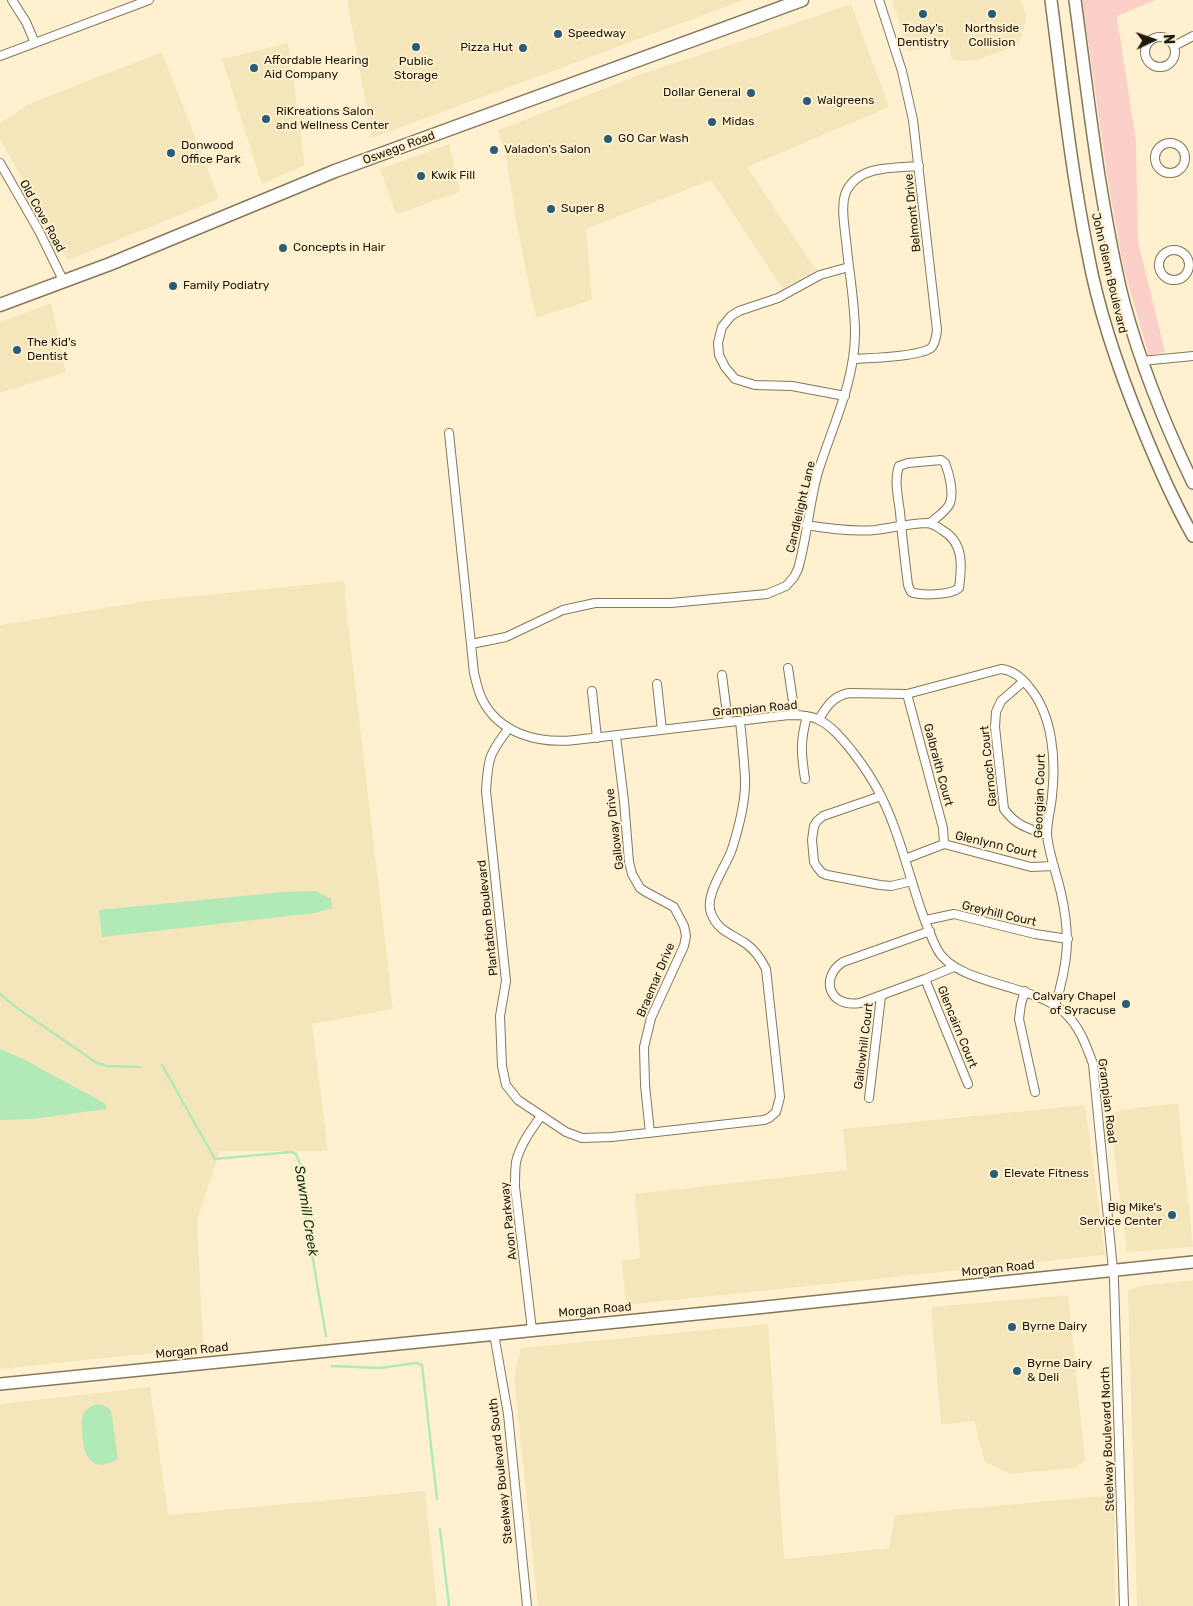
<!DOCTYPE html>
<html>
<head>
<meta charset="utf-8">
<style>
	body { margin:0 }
	#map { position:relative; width:1193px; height:1606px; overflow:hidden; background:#fff1cf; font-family:Rubik,sans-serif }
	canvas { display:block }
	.north { position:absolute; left:1128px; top:15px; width:50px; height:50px; -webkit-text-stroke:4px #fff1cf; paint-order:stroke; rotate:87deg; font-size:14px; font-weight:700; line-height:20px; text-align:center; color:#1e190d }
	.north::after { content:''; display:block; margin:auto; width:18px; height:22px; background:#1e190d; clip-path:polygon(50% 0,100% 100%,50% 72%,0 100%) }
</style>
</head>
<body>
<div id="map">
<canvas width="1193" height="1606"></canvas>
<div class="north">N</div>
</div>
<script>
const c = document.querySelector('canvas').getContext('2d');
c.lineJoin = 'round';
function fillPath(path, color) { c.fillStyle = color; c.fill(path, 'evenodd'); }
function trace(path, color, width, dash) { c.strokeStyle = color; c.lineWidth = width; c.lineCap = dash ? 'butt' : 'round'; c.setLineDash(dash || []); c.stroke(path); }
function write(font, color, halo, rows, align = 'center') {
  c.font = font + ' Rubik,sans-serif'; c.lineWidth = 4; c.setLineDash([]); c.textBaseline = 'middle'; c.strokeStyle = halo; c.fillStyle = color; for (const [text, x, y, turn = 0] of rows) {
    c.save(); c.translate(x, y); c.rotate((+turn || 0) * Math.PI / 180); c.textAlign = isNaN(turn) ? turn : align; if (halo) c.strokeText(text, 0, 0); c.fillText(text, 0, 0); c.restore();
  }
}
fillPath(new Path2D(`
	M 347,0 L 744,0 L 372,138 Z
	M 892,0 L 1021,0 L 1027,17 L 1019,45 L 977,60 L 959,61 L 951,59 L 949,40 L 908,52 Z
	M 851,4 L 889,107 L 747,167 L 816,270 L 782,288 L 711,180 L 586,229 L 592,300 L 536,318 L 517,226 L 505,151 L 498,130 L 647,72 L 746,40 Z
	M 288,43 L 305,165 L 262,184 L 222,59 Z
	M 162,52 L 219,199 L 68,260 L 0,139 L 0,123 L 29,104 Z
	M 449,144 L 460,192 L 396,214 L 380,169 Z
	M 51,303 L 66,372 L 0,393 L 0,322 Z
	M 345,581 L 345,597 L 393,1009 L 312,1024 L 328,1151 L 220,1151 L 197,1220 L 203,1348 L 0,1369 L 0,625 L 146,601 Z
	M 1178,1103 L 1193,1247 L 1127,1252 L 1109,1114 L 1127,1109 Z
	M 1085,1105 L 1105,1255 L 627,1305 L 621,1261 L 640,1258 L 635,1194 L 847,1170 L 843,1129 Z
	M 1193,1280 L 1193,1606 L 1137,1606 L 1128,1291 L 1139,1286 Z
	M 1068,1295 L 1085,1460 L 1075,1468 L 1009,1474 L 985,1462 L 974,1421 L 941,1425 L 931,1307 Z
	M 768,1324 L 784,1559 L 889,1548 L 895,1515 L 1114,1495 L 1115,1606 L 538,1606 L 514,1377 L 521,1348 Z
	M 150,1387 L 168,1515 L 425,1491 L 437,1606 L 0,1606 L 0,1404 Z`), '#f5e5bb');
fillPath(new Path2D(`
	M 1082,0 L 1156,0 L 1117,16 L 1136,141 L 1138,241 L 1165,352 L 1149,356 L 1124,270 L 1109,188 Z`), '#fbd0c8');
fillPath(new Path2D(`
	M 316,891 L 331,899 L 332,908 L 315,913 L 102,937 L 99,910 L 284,892 Z
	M 0,1049 L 23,1059 L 106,1104 L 106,1109 L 32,1119 L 0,1120 Z
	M 98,1404 L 106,1406 L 111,1411 L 118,1459 C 90,1475 83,1455 82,1430 C 82,1425 81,1419 83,1415 C 86,1409 92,1405 98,1404 Z`), '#b1e9b7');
trace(new Path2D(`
	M 0,994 L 17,1008 L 97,1063 L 107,1066 L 140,1067
	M 162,1065 L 215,1159 L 291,1152 L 296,1154 L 300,1164 L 306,1219 L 326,1336
	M 332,1366 L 380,1368 L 416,1363 L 422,1365 L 437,1499
	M 440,1529 L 449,1606`), '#b1e9b7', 2.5);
const street = new Path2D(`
	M 12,0 L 26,22 L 35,43
	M1145 52a15 15 0 1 1 30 0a15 15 0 1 1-30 0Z
	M 1174,46 L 1193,36
	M 0,56 L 149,0
	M1155 158a15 15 0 1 1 30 0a15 15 0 1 1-30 0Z
	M 0,163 L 39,231 L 64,282
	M1159 265a15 15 0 1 1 30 0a15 15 0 1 1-30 0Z
	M 854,359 C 870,358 918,357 931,348 C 936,343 936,336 937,330 L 913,120 L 902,71 L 879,0
	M 1142,361 L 1193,356
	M 845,396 L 792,386 L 755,385 L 735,379 L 725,367 L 719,355 L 718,343 L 722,327 L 731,316 L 739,311 L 778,298 L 820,275 L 849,267
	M 449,433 L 474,673 C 476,681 478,691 482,699 C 499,734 539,744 575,740 L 789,715 C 798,715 811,715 819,720 C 832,726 843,740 852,751 C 863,765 873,780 881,796 C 905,844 913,900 937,949 C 956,985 1031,983 1064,1012 C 1080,1027 1086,1045 1093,1064 L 1114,1280 L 1124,1606
	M 806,525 C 830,529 852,532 875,530 C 892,528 911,523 928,523 C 933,524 938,527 942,530 C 964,542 962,566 959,588 C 951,595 921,596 911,592 L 908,585 C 905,561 902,536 900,512 C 898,497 894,480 899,466 L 908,463 L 941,460 L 945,463 C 949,473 954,492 950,503 C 947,511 937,517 930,523
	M 471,644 L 506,637 L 563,610 L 595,603 L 671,603 L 767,594 L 786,586 L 794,577 L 798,569 C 807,538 809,504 818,472 C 832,427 855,382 855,333 C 855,306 850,277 847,250 C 846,234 839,204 847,190 C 860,165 895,168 919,166
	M 788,668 L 795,715
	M 722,675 L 728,722
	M 1024,681 L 1001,701 L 996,712 L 995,727 L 1004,809 C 1016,826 1028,828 1047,835
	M 657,684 L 662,730
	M 592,691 L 597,738
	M 907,694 L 943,828 L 944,844
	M 819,719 C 827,706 833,696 849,693 L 907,694 L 1001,669 C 1013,670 1022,678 1029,687 C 1053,715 1056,760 1052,796 C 1051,808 1047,821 1047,834 C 1048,851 1057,875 1061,893 C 1071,937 1068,963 1055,1006
	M 509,728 C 489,754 488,758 486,791 L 506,981 L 500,1016 L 502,1066 L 506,1085 L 518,1100 L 566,1132 L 582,1138 L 612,1137 L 764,1120 L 769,1118 L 776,1112 L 780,1097 L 766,969 C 761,959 754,949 745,943 C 730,933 718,931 711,913 C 704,895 726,867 732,849 C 739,827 746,802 745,778 C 744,759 742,740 740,721
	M 616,736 L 624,801 L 629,862 L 632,874 L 640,888 L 646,892 L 674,907 L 684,926 L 686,936 L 684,946 L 651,1018 L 644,1047 L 645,1085 L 650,1133
	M 805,779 C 801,753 800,742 807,716
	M 881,796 L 823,816 L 817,821 L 814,826 L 812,840 L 814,862 L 817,867 L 822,873 L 827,875 L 880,885 L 891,886 L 912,881
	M 905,859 L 944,844 L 1031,867 L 1054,866
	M 926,920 L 954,914 L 1035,934 L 1068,939
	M 930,931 L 843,962 C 820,977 828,1008 860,1003 L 925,979 L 954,967
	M 925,979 L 968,1084
	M 1025,991 L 1021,1004 L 1019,1019 L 1035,1092
	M 869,1098 L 881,996
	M 532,1330 L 515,1187 C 515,1179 515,1170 516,1162 C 520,1145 531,1130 541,1116
	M 494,1334 L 508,1414 L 527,1606`);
const secondary = new Path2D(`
	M 1051,0 C 1062,85 1071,170 1088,254 C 1099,314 1119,371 1142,427 C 1157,464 1173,501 1193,536
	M 1075,0 C 1083,59 1090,118 1099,176 C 1106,219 1113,261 1124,303 C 1141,365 1165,425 1193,483
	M 0,1384 L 756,1308 L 1193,1262`);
const primary = new Path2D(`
	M 0,305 L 110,264 L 335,171 L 802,0`);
trace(street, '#857859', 10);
trace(secondary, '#857859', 14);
trace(primary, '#857859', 15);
trace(street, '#fff', 8);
trace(secondary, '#fff', 11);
trace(primary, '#fff', 12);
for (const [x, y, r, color] of [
	[923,14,5,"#295c79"],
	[992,14,5,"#295c79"],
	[558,34,5,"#295c79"],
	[416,47,5,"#295c79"],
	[523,48,5,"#295c79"],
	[254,68,5,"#295c79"],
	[751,93,5,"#295c79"],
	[807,101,5,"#295c79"],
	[266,119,5,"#295c79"],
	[712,122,5,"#295c79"],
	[608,139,5,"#295c79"],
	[494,150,5,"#295c79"],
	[171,153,5,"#295c79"],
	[421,176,5,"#295c79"],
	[551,209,5,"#295c79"],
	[283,248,5,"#295c79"],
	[173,286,5,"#295c79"],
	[17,350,5,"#295c79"],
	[1126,1004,5,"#295c79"],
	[994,1174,5,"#295c79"],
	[1172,1215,5,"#295c79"],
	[1012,1327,5,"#295c79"],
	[1017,1371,5,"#295c79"]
]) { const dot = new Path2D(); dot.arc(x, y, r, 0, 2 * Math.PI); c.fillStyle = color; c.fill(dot); trace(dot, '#fff1cf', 2); }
write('12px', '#1e190d', '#fff1cf', [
	["Today's",923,29,"center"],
	["Dentistry",923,43,"center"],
	["Northside",992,29,"center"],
	["Collision",992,43,"center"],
	["Speedway",568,34],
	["Pizza Hut",513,48,"right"],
	["Affordable Hearing",264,61],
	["Aid Company",264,75],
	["Public",416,62,"center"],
	["Storage",416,76,"center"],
	["Dollar General",741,93,"right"],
	["Walgreens",817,101],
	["RiKreations Salon",276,112],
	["and Wellness Center",276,126],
	["Midas",722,122],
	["GO Car Wash",618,139],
	["Donwood",181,146],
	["Office Park",181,160],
	["Valadon's Salon",504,150],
	["Kwik Fill",431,176],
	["Super 8",561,209],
	["Concepts in Hair",293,248],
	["Family Podiatry",183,286],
	["The Kid's",27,343],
	["Dentist",27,357],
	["Calvary Chapel",1116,997,"right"],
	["of Syracuse",1116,1011,"right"],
	["Elevate Fitness",1004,1174],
	["Big Mike's",1162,1208,"right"],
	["Service Center",1162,1222,"right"],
	["Byrne Dairy",1022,1327],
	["Byrne Dairy",1027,1364],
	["& Deli",1027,1378]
], 'left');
write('12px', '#1e190d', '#fff1cf', [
	["Oswego Road",399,148,-20],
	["Belmont Drive",913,213,-96],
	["Old Cove Road",42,216,61],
	["John Glenn Boulevard",1109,273,77],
	["Candlelight Lane",801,507,-77],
	["Grampian Road",755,709,-5],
	["Galbraith Court",938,765,75],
	["Garnoch Court",989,766,-96],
	["Georgian Court",1040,796,-88],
	["Galloway Drive",615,829,-97],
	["Glenlynn Court",996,845,13],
	["Greyhill Court",999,914,13],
	["Plantation Boulevard",488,918,-96],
	["Braemar Drive",656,980,-67],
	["Glencairn Court",957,1027,68],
	["Gallowhill Court",864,1046,-83],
	["Grampian Road",1107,1101,83],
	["Avon Parkway",509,1221,-96],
	["Morgan Road",998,1269,-6],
	["Morgan Road",595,1310,-5],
	["Morgan Road",192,1351,-6],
	["Steelway Boulevard North",1108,1439,-92],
	["Steelway Boulevard South",501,1471,-96]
]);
write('italic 14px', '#0b3415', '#fff1cf', [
	["Sawmill Creek",306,1211,81]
]);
</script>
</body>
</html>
